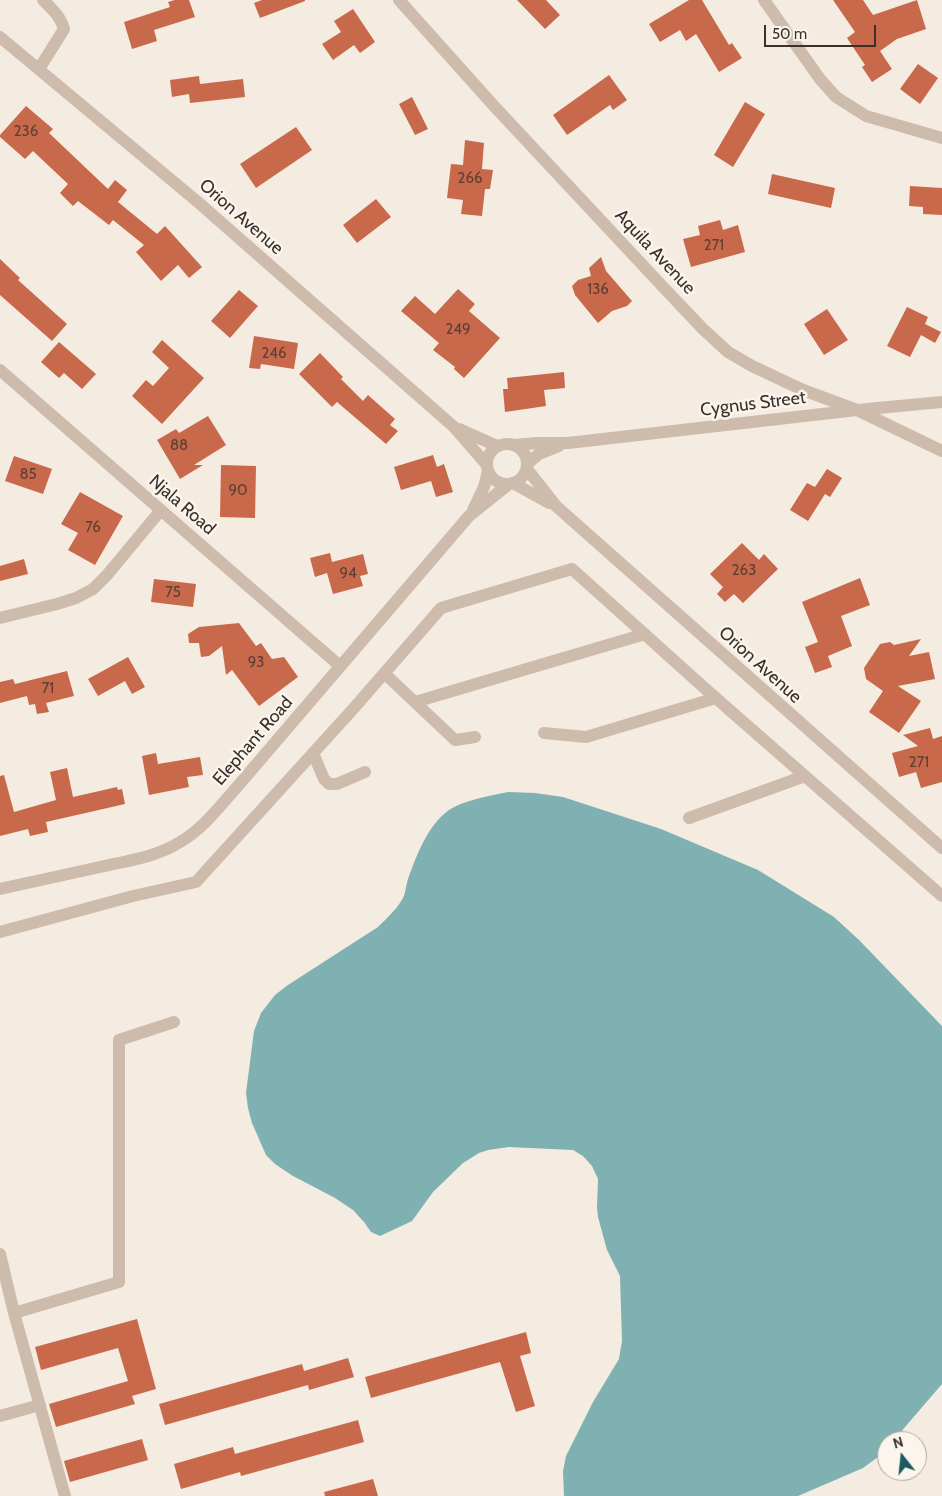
<!DOCTYPE html>
<html>
<head>
<meta charset="utf-8">
<style>
	body { margin:0 }
	#map { position:relative; width:942px; height:1496px; overflow:hidden; background:#f4ebe1; font-family:Cabin,sans-serif }
	canvas { display:block }
	.north { position:absolute; left:877px; top:1431px; width:50px; height:50px; box-sizing:border-box; background:#fbf5ee; border:1px solid #aea6a0; border-radius:50%; rotate:344deg; font-size:14px; font-weight:700; line-height:20px; text-align:center; color:#3b302b }
	.north::after { content:''; display:block; margin:auto; width:18px; height:22px; background:#1f5a5e; clip-path:polygon(50% 0,100% 100%,50% 72%,0 100%) }
	.scale { position:absolute; left:764px; top:25px; width:112px; height:22px; box-sizing:border-box; border:2px solid #3b302b; border-top:0; padding-left:6px; font-size:15px; line-height:18px; white-space:nowrap; color:#3b302b; -webkit-text-stroke:4px #fbf5ee; paint-order:stroke }
</style>
</head>
<body>
<div id="map">
<canvas width="942" height="1496"></canvas>
<div class="north">N</div>
<div class="scale">50 m</div>
</div>
<script>
const c = document.querySelector('canvas').getContext('2d');
c.lineJoin = 'round';
function fillPath(path, color) { c.fillStyle = color; c.fill(path, 'evenodd'); }
function trace(path, color, width, dash) { c.strokeStyle = color; c.lineWidth = width; c.lineCap = dash ? 'butt' : 'round'; c.setLineDash(dash || []); c.stroke(path); }
function write(font, color, halo, rows, align = 'center') {
  c.font = font + ' Cabin,sans-serif'; c.lineWidth = 5; c.setLineDash([]); c.textBaseline = 'middle'; c.strokeStyle = halo; c.fillStyle = color; for (const [text, x, y, turn = 0] of rows) {
    c.save(); c.translate(x, y); c.rotate((+turn || 0) * Math.PI / 180); c.textAlign = isNaN(turn) ? turn : align; if (halo) c.strokeText(text, 0, 0); c.fillText(text, 0, 0); c.restore();
  }
}
fillPath(new Path2D(`
	M 508,792 L 535,793 L 563,797 L 661,829 L 758,870 L 834,917 L 859,940 L 942,1026 L 942,1384 L 893,1441 L 887,1441 L 887,1449 L 882,1454 L 863,1468 L 798,1496 L 564,1496 L 563,1471 L 566,1456 L 593,1402 L 619,1359 L 622,1341 L 620,1276 L 607,1250 L 598,1217 L 597,1208 L 598,1179 L 592,1166 L 583,1156 L 573,1150 L 509,1147 L 488,1150 L 479,1153 L 463,1163 L 433,1192 L 412,1221 L 380,1236 L 371,1232 L 364,1222 L 353,1210 L 335,1198 L 293,1176 L 275,1164 L 266,1155 L 252,1123 L 248,1108 L 246,1093 L 254,1031 L 261,1013 L 275,995 L 288,985 L 378,927 C 387,918 397,909 403,898 C 406,892 406,885 408,879 C 417,855 427,826 449,810 C 464,800 490,796 508,792 Z`), '#7fb0b2');
fillPath(new Path2D(`
	M 175,0 L 189,0 L 195,17 L 154,30 L 157,41 L 132,49 L 124,22 L 170,7 L 168,2 Z
	M 262,0 L 305,0 L 305,1 L 260,18 L 254,3 Z
	M 517,0 L 546,0 L 560,15 L 545,29 Z
	M 689,0 L 702,0 L 729,45 L 732,43 L 742,58 L 719,72 L 696,34 L 686,41 L 680,30 L 660,42 L 649,24 Z
	M 833,0 L 863,0 L 873,15 L 917,0 L 926,29 L 897,39 L 880,51 L 892,69 L 872,82 L 862,67 L 865,65 L 847,38 L 855,32 Z
	M 353,9 L 375,42 L 360,53 L 354,45 L 333,60 L 322,44 L 341,32 L 334,21 Z
	M 918,64 L 938,78 L 920,104 L 900,89 Z
	M 609,75 L 627,100 L 613,110 L 610,105 L 567,135 L 553,115 Z
	M 199,76 L 200,84 L 243,79 L 245,97 L 190,103 L 189,94 L 172,97 L 170,80 Z
	M 412,97 L 428,129 L 415,135 L 399,104 Z
	M 745,102 L 765,114 L 733,167 L 714,155 Z
	M 26,106 L 53,129 L 49,133 L 108,189 L 115,180 L 127,190 L 118,202 L 157,234 L 165,226 L 202,267 L 189,278 L 178,265 L 161,281 L 136,252 L 144,245 L 113,220 L 109,225 L 78,201 L 73,206 L 60,193 L 68,184 L 33,151 L 25,159 L 0,137 L 0,135 Z
	M 296,127 L 312,150 L 256,188 L 240,164 Z
	M 465,140 L 484,143 L 482,169 L 493,170 L 490,189 L 485,189 L 482,216 L 461,214 L 463,200 L 447,198 L 451,164 L 463,165 Z
	M 772,174 L 835,188 L 831,208 L 768,194 Z
	M 910,186 L 942,188 L 942,215 L 923,214 L 923,207 L 909,206 Z
	M 376,199 L 391,217 L 357,243 L 343,225 Z
	M 720,220 L 723,230 L 738,225 L 745,252 L 691,267 L 683,239 L 700,235 L 698,226 Z
	M 601,257 L 606,271 L 632,301 L 627,306 L 612,311 L 598,323 L 575,295 L 572,286 L 578,280 L 591,276 L 589,268 Z
	M 0,259 L 20,278 L 18,280 L 67,324 L 52,341 L 0,295 Z
	M 458,289 L 475,304 L 469,311 L 500,338 L 464,378 L 454,369 L 455,367 L 433,350 L 439,343 L 401,311 L 415,296 L 435,314 Z
	M 239,290 L 258,306 L 230,338 L 211,321 Z
	M 907,307 L 928,317 L 925,324 L 941,332 L 935,343 L 921,335 L 910,357 L 887,346 Z
	M 827,309 L 848,340 L 824,355 L 804,324 Z
	M 254,336 L 298,343 L 294,369 L 261,364 L 260,369 L 249,368 Z
	M 162,340 L 204,378 L 162,424 L 132,396 L 146,380 L 153,386 L 169,368 L 152,352 Z
	M 59,342 L 96,374 L 82,389 L 64,373 L 59,378 L 41,362 Z
	M 320,353 L 343,377 L 341,379 L 363,401 L 368,395 L 395,419 L 390,425 L 398,431 L 386,444 L 337,402 L 332,407 L 299,374 Z
	M 564,372 L 565,388 L 544,390 L 546,406 L 505,412 L 503,389 L 508,389 L 507,378 Z
	M 208,416 L 226,445 L 194,465 L 203,465 L 180,479 L 157,440 L 176,429 L 179,433 Z
	M 433,455 L 437,467 L 444,464 L 453,492 L 436,497 L 431,481 L 401,490 L 394,467 Z
	M 14,456 L 52,469 L 43,494 L 5,481 Z
	M 221,465 L 256,466 L 255,518 L 220,517 Z
	M 827,469 L 842,478 L 830,497 L 825,494 L 808,521 L 790,510 L 807,483 L 815,487 Z
	M 80,492 L 123,516 L 95,565 L 68,550 L 78,533 L 61,524 Z
	M 742,543 L 759,560 L 764,554 L 778,569 L 743,603 L 734,594 L 725,602 L 717,594 L 723,587 L 710,574 Z
	M 330,553 L 332,562 L 363,554 L 368,574 L 360,576 L 363,586 L 333,594 L 327,573 L 315,577 L 310,558 Z
	M 24,559 L 28,574 L 0,581 L 0,566 Z
	M 860,578 L 870,605 L 841,616 L 852,646 L 828,656 L 832,667 L 815,673 L 805,647 L 818,642 L 802,602 Z
	M 154,579 L 196,584 L 193,607 L 151,602 Z
	M 239,623 L 256,646 L 261,643 L 272,659 L 284,657 L 298,677 L 259,706 L 232,670 L 226,675 L 222,646 L 209,656 L 201,657 L 199,643 L 189,643 L 188,634 L 199,627 Z
	M 921,639 L 909,656 L 929,652 L 935,679 L 898,686 L 921,701 L 899,733 L 869,712 L 883,691 L 866,679 L 864,668 L 880,644 L 890,642 L 894,645 Z
	M 128,657 L 145,687 L 132,694 L 125,681 L 98,696 L 88,679 Z
	M 67,671 L 74,696 L 46,703 L 49,712 L 37,714 L 35,704 L 29,705 L 27,696 L 0,703 L 0,682 L 13,679 L 15,684 Z
	M 930,728 L 933,739 L 942,736 L 942,782 L 921,788 L 916,772 L 899,777 L 892,753 L 918,746 L 903,735 Z
	M 156,753 L 158,764 L 200,757 L 203,775 L 187,777 L 189,787 L 149,795 L 142,756 Z
	M 67,768 L 73,797 L 117,787 L 118,790 L 122,789 L 125,804 L 46,822 L 48,832 L 30,836 L 28,829 L 0,836 L 0,776 L 4,775 L 14,812 L 56,800 L 50,772 Z
	M 137,1319 L 156,1389 L 132,1396 L 135,1404 L 56,1427 L 49,1404 L 128,1381 L 118,1348 L 41,1370 L 35,1347 Z
	M 526,1332 L 531,1353 L 520,1356 L 535,1406 L 516,1412 L 500,1362 L 371,1398 L 365,1377 Z
	M 348,1358 L 354,1377 L 309,1390 L 308,1385 L 165,1425 L 159,1404 L 302,1364 L 304,1371 Z
	M 358,1420 L 364,1442 L 241,1476 L 240,1472 L 181,1489 L 174,1464 L 233,1447 L 235,1454 Z
	M 142,1439 L 148,1460 L 70,1482 L 64,1461 Z
	M 373,1479 L 378,1496 L 325,1496 L 324,1492 Z`), '#c8694b');
trace(new Path2D(`
	M 399,0 L 494,106 L 665,289 L 703,329 L 728,352 L 752,366 L 803,390 L 857,410 L 942,451
	M 764,0 L 820,79 L 836,97 L 866,116 L 942,138
	M 0,37 L 199,203 L 454,427 L 487,465
	M 39,69 L 64,29 C 61,17 52,9 43,0
	M 0,370 L 340,666
	M 459,429 L 497,446
	M 527,469 L 556,506 L 942,848
	M 513,483 L 549,503
	M 0,618 L 57,604 L 76,598 L 93,589 L 107,575 L 161,510
	M 384,673 L 455,740 L 475,737
	M 415,702 L 645,634
	M 544,733 L 586,737 L 716,698
	M 313,753 L 324,779 L 329,784 L 337,784 L 365,772
	M 689,818 L 805,776
	M 0,932 L 133,896 L 196,882 L 354,708 L 441,608 L 572,569 L 709,692 L 942,896
	M 0,1254 L 14,1313 L 65,1496
	M 14,1313 L 119,1282 L 119,1040 L 174,1022
	M 0,1416 L 40,1405`), '#cdbbac', 12);
trace(new Path2D(`
	M487 464a20 20 0 1 1 40 0a20 20 0 1 1-40 0Z
	M 515,445 L 537,443 L 568,443 L 857,410 L 942,402
	M 528,463 L 539,454 L 559,446
	M 473,510 L 484,487 L 488,471
	M 0,889 C 33,882 67,874 100,867 C 126,861 157,857 180,842 C 203,829 220,806 237,787 L 469,516 L 509,484`), '#cdbbac', 12);
write('15px', '#5e3e33', null, [
	["236",26,132],
	["266",470,179],
	["271",714,246],
	["136",598,290],
	["249",458,330],
	["246",274,354],
	["88",179,446],
	["85",28,475],
	["90",238,491],
	["76",93,528],
	["263",744,571],
	["94",348,574],
	["75",173,593],
	["93",256,663],
	["71",48,689],
	["271",919,763]
]);
write('18px', '#3b302b', '#fbf5ee', [
	["Orion Avenue",241,217,41],
	["Aquila Avenue",655,252,47],
	["Cygnus Street",753,404,-7],
	["Njala Road",182,505,41],
	["Orion Avenue",760,665,42],
	["Elephant Road",253,741,-49]
]);
</script>
</body>
</html>
